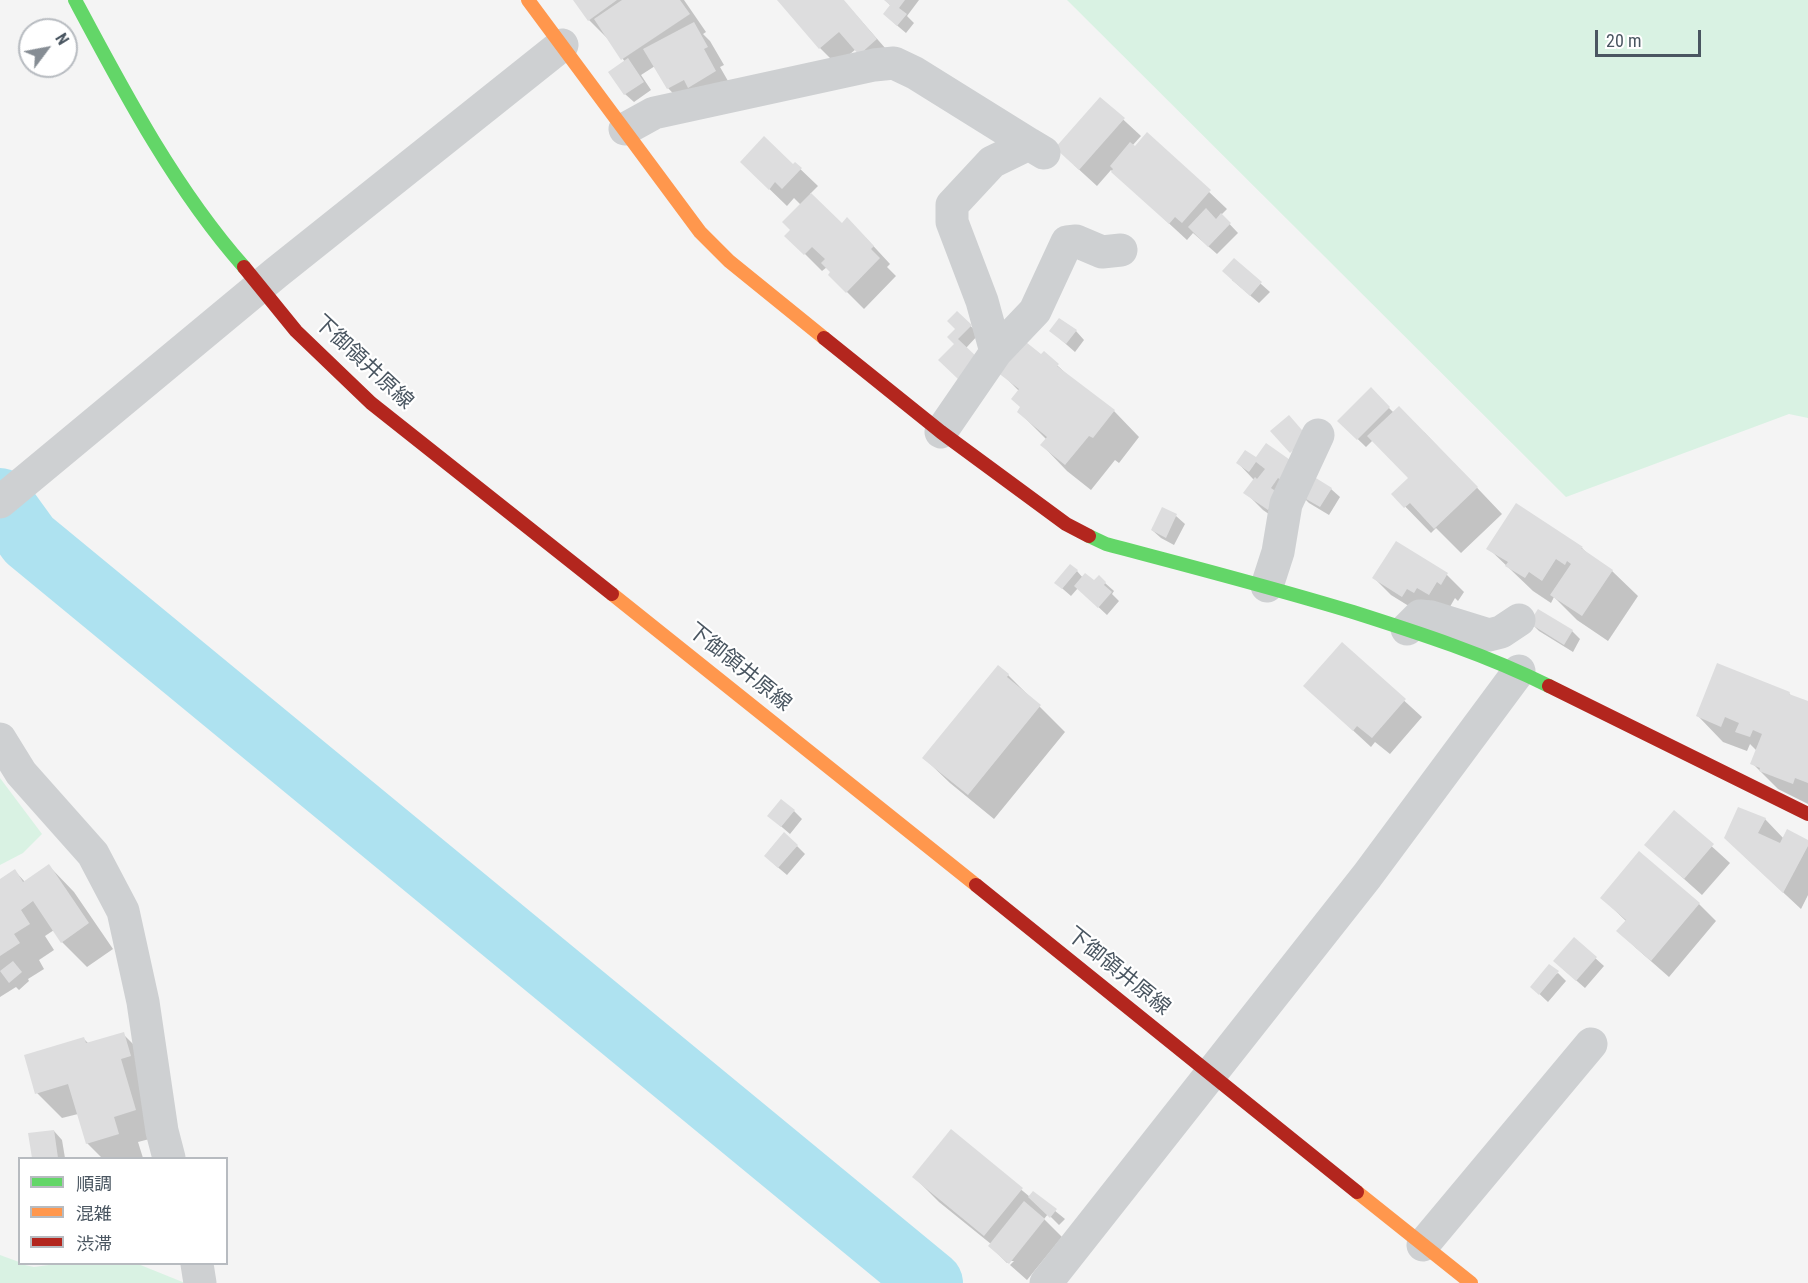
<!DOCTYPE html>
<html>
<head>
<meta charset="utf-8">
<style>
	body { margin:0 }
	#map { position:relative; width:1808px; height:1283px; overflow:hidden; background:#f4f4f4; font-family:"Roboto Condensed","Noto Sans JP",sans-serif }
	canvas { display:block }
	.legend { position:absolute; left:18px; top:1157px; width:210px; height:108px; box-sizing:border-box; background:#fff; border:2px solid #b7bbc0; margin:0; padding:8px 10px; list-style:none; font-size:18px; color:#4a5661 }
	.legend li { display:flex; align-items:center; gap:12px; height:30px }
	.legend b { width:30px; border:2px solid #b7bbc0 }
	.north { position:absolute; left:18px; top:18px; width:60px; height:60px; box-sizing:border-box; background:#fff; border:2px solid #b7bbc0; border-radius:50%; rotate:58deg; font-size:16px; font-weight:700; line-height:24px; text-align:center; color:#4a5661 }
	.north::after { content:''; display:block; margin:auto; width:21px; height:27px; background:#868d94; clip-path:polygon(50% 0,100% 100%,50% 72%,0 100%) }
	.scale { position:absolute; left:1595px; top:30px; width:106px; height:27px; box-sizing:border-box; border:3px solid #4a5661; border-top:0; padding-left:8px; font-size:18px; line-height:21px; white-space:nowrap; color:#4a5661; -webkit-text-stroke:4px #fff; paint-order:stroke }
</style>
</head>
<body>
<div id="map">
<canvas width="1808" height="1283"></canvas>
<ul class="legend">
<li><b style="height:8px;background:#63d668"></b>順調</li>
<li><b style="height:8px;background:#ff974d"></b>混雑</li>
<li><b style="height:8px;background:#b3261e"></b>渋滞</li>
</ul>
<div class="north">N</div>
<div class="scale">20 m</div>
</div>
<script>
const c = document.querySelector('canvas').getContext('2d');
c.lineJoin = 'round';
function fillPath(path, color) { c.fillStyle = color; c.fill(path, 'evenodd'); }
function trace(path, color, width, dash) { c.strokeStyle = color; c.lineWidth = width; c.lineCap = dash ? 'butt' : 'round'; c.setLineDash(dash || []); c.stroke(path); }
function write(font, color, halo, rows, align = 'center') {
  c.font = font + ' "Roboto Condensed","Noto Sans JP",sans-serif'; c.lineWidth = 4.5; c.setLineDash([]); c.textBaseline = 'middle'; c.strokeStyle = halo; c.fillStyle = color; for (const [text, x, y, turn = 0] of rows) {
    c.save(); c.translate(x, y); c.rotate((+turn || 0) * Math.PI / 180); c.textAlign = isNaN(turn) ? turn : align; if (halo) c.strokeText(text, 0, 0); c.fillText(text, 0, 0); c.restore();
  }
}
fillPath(new Path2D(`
	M 1067,0 L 1808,0 L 1808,418 L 1789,414 L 1566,497 Z
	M 0,778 L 42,834 L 23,853 L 0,865 Z
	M 0,1255 L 19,1262 L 20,1264 L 34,1267 L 56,1264 L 138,1264 L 185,1283 L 0,1283 Z`), '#d9f2e3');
fillPath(new Path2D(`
	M 575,0 L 684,0 L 706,32 L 703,34 L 710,41 L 724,65 L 720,67 L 732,88 L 685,106 L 668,88 L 655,66 L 641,75 L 651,90 L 634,102 L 625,94 L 625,62 L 611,42 L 589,20 Z
	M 779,0 L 843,0 L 893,57 L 856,49 L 837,65 L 820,48 Z
	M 885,0 L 919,0 L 907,16 L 914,23 L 906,33 L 893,22 L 891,6 Z
	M 1101,99 L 1141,136 L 1132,146 L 1135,148 L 1148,134 L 1227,209 L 1221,215 L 1238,233 L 1217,254 L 1193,233 L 1187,240 L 1111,170 L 1097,186 L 1074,165 Z
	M 795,164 L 818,186 L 810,194 L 842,225 L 865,237 L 890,264 L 887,267 L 896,276 L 864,309 L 830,275 L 832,273 L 827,267 L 822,271 L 786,235 L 792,230 L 801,205 L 794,198 L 787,206 L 759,179 L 794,166 Z
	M 1234,260 L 1270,292 L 1259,303 L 1232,280 Z
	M 957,313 L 979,334 L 966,348 L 956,344 Z
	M 1051,331 L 1076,331 L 1084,340 L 1075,352 Z
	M 1044,353 L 1075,382 L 1114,411 L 1139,437 L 1119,463 L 1115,460 L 1091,490 L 1067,471 L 1042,445 L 1047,440 L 1019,412 L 1022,408 L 1019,391 L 999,371 L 1042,356 Z
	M 1371,390 L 1394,413 L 1425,433 L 1502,514 L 1461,553 L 1436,528 L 1431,533 L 1393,494 L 1410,478 L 1373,440 L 1366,447 L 1339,421 Z
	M 1257,460 L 1331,489 L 1340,497 L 1329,515 L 1309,503 L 1300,494 L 1286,526 L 1263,510 L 1245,492 L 1254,480 L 1238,463 Z
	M 1516,505 L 1582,548 L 1589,555 L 1612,571 L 1638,596 L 1608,641 L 1577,620 L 1554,597 L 1551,603 L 1533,591 L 1488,548 Z
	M 1163,509 L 1176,516 L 1185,524 L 1174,545 L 1161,538 L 1152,530 Z
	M 1077,571 L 1083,578 L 1094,582 L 1105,583 L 1114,591 L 1112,594 L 1119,601 L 1107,615 L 1078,588 L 1071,596 L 1056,583 Z
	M 1447,575 L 1464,592 L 1458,601 L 1455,598 L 1447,612 L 1420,613 L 1391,595 L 1374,578 Z
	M 1531,623 L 1572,631 L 1580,639 L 1573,652 L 1539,631 Z
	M 1342,644 L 1422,717 L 1390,754 L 1375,742 L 1371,747 L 1305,686 Z
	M 1008,675 L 1065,732 L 994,819 L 950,783 L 924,758 Z
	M 1789,693 L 1792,697 L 1808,703 L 1808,804 L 1778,789 L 1752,763 L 1757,751 L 1750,744 L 1747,751 L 1723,742 L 1698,716 Z
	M 794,811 L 802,819 L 790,834 L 769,816 Z
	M 1674,812 L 1730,863 L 1702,895 L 1646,845 Z
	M 1765,819 L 1784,839 L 1808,841 L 1808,895 L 1801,909 L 1743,855 Z
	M 797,846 L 805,854 L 787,875 L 774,864 Z
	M 49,866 L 74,892 L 113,949 L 87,967 L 62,942 L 54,930 L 45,936 L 54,950 L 39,960 L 44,969 L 28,979 L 29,981 L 19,990 L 16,987 L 0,997 L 0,881 L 15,871 L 25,882 Z
	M 1602,898 L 1699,904 L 1716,921 L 1669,977 L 1636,948 L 1618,931 L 1626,921 Z
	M 1574,939 L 1604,966 L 1585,988 L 1563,969 Z
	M 1558,973 L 1566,981 L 1548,1002 L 1532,987 Z
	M 123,1034 L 149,1060 L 161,1136 L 138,1142 L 143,1158 L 102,1158 L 87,1143 L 78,1114 L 62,1118 L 37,1093 L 84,1039 L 89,1044 Z
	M 54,1131 L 62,1140 L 65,1158 L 33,1158 L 30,1134 Z
	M 951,1131 L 1030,1197 L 1033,1193 L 1065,1219 L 1059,1225 L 1048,1214 L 1044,1219 L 1062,1237 L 1027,1280 L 1010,1265 L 1014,1261 L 1010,1261 L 1007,1263 L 990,1246 L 991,1244 L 939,1202 L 914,1177 Z`), '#0003');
trace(new Path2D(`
	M 0,500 L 29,540 L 931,1283`), '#aee2f0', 64);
fillPath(new Path2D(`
	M 573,0 L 617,0 L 588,21 Z
	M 622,0 L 680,0 L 690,14 L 621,60 L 594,19 Z
	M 777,0 L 844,0 L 877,39 L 859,55 L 839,32 L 819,49 Z
	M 884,0 L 905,0 L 899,8 L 907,14 L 897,26 L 883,14 L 890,5 Z
	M 694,22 L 708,47 L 704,49 L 716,71 L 688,88 L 684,80 L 667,89 L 643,49 Z
	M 628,58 L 644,82 L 624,95 L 608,72 Z
	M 1100,97 L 1125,118 L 1079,170 L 1055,148 Z
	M 1147,132 L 1211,190 L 1182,223 L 1175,217 L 1169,224 L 1111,172 L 1113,169 L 1110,166 L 1130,142 L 1135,146 Z
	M 764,136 L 793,164 L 795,162 L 802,168 L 782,189 L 775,182 L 769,190 L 740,162 Z
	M 811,193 L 842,223 L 847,217 L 874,246 L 871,249 L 880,258 L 846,293 L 828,275 L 830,272 L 821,263 L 825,259 L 812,247 L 804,255 L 784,236 L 790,230 L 782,222 Z
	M 1206,208 L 1216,219 L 1221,213 L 1231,223 L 1208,247 L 1188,227 Z
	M 1234,258 L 1262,282 L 1250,296 L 1222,271 Z
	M 957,311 L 972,325 L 958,339 L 978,358 L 958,379 L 938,360 L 954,344 L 947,337 L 955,329 L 947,321 Z
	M 1059,318 L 1077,330 L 1066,344 L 1049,331 Z
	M 1026,342 L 1041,354 L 1044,351 L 1059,364 L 1057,366 L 1115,410 L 1093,438 L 1089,436 L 1065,465 L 1040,445 L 1047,437 L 1017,412 L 1020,407 L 1011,399 L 1019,389 L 997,372 Z
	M 1371,387 L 1390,407 L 1357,440 L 1337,421 Z
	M 1399,406 L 1478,487 L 1434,529 L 1410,503 L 1404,508 L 1391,494 L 1408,478 L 1367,436 Z
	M 1289,415 L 1308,437 L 1290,453 L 1270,431 Z
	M 1266,443 L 1293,462 L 1281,480 L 1278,478 L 1271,488 L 1280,494 L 1268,510 L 1243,493 L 1255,477 L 1257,479 L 1265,469 L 1256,462 L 1249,472 L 1236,463 L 1245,450 L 1256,457 Z
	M 1311,475 L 1332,488 L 1320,507 L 1299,495 Z
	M 1516,503 L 1583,547 L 1581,548 L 1613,570 L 1582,616 L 1550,595 L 1571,564 L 1567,561 L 1565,565 L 1556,559 L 1542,581 L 1529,572 L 1525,578 L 1505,566 L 1508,562 L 1486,549 Z
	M 1162,507 L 1177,514 L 1166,538 L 1151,530 Z
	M 1396,541 L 1448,573 L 1441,585 L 1437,582 L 1429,595 L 1417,588 L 1414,593 L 1407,589 L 1402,597 L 1372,578 Z
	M 1070,564 L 1078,570 L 1062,589 L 1054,583 Z
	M 1085,573 L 1094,580 L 1099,575 L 1106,582 L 1104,585 L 1112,592 L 1098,608 L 1074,586 Z
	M 1538,609 L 1573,630 L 1564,645 L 1529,623 Z
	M 1342,642 L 1406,699 L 1372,738 L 1357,726 L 1353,731 L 1303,686 Z
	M 1717,663 L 1790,692 L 1789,694 L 1808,701 L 1808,783 L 1795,778 L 1793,784 L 1759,771 L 1760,768 L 1750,764 L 1762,734 L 1753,730 L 1750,737 L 1735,732 L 1739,723 L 1725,717 L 1721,727 L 1696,716 Z
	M 998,665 L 1009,674 L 1007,677 L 1041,705 L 968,795 L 922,758 Z
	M 781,799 L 795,810 L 781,827 L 767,816 Z
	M 1738,807 L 1766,818 L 1758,833 L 1780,843 L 1787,829 L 1808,840 L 1808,846 L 1783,893 L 1724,838 Z
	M 1674,810 L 1714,844 L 1684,879 L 1644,845 Z
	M 784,832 L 798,845 L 778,868 L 764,856 Z
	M 1639,851 L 1700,903 L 1651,961 L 1616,931 L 1626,920 L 1600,898 Z
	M 49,864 L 89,923 L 61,943 L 33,901 L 21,910 L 30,924 L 14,934 L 20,943 L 0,956 L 0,879 L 15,869 L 23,882 Z
	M 1574,937 L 1597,957 L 1576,981 L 1553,961 Z
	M 13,961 L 22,972 L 9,983 L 0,971 Z
	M 1549,964 L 1559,971 L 1539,995 L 1530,987 Z
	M 124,1032 L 131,1056 L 121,1059 L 136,1110 L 114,1117 L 119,1134 L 86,1144 L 68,1084 L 35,1094 L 24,1055 L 84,1037 L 86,1043 Z
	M 951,1129 L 1023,1188 L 984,1236 L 912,1177 Z
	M 54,1130 L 58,1158 L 32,1158 L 28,1133 Z
	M 1033,1191 L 1057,1209 L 1050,1218 L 1028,1197 Z
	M 1024,1201 L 1045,1219 L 1009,1264 L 988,1246 Z`), '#ddddde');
trace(new Path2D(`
	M 625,129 L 654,113 L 874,65 L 894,63 L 915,73 L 1029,144
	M 996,352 L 982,301 L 952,222 L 952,205 L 992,162 L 1029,144 L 1044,153
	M 941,432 L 996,352 L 1035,311 L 1067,242 L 1076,241 L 1102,252 L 1121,250
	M 0,502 L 276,273 L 562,45
	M 1267,586 L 1278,552 L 1286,504 L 1318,435
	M 1407,629 L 1420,616 L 1431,617 L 1489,635 L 1501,632 L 1519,620
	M 0,739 L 21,773 L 93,854 L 123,911 L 143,1002 L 162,1131 L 169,1158
	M 1423,1245 L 1591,1044
	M 197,1264 L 200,1283
	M 1046,1283 L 1367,876 L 1519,671`), '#ced0d2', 33);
trace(new Path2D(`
	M 75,0 C 124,92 175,189 244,267
	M 1089,536 L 1106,544 C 1189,566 1271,587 1353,612 C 1419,633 1487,655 1549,686`), '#63d668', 14);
trace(new Path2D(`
	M 528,0 L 700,232 L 729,261 L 824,338
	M 612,594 L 976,885
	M 1357,1192 L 1471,1283`), '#ff974d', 14);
trace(new Path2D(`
	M 244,267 L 296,331 L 371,403 L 612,594
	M 824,338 L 941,432 L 1066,524 L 1089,536
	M 1549,686 L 1808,814
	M 976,885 L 1357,1192`), '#b3261e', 14);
write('21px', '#4a5661', '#fff', [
	["下御領井原線",363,363,43],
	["下御領井原線",739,668,39],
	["下御領井原線",1118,972,39]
]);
</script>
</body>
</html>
